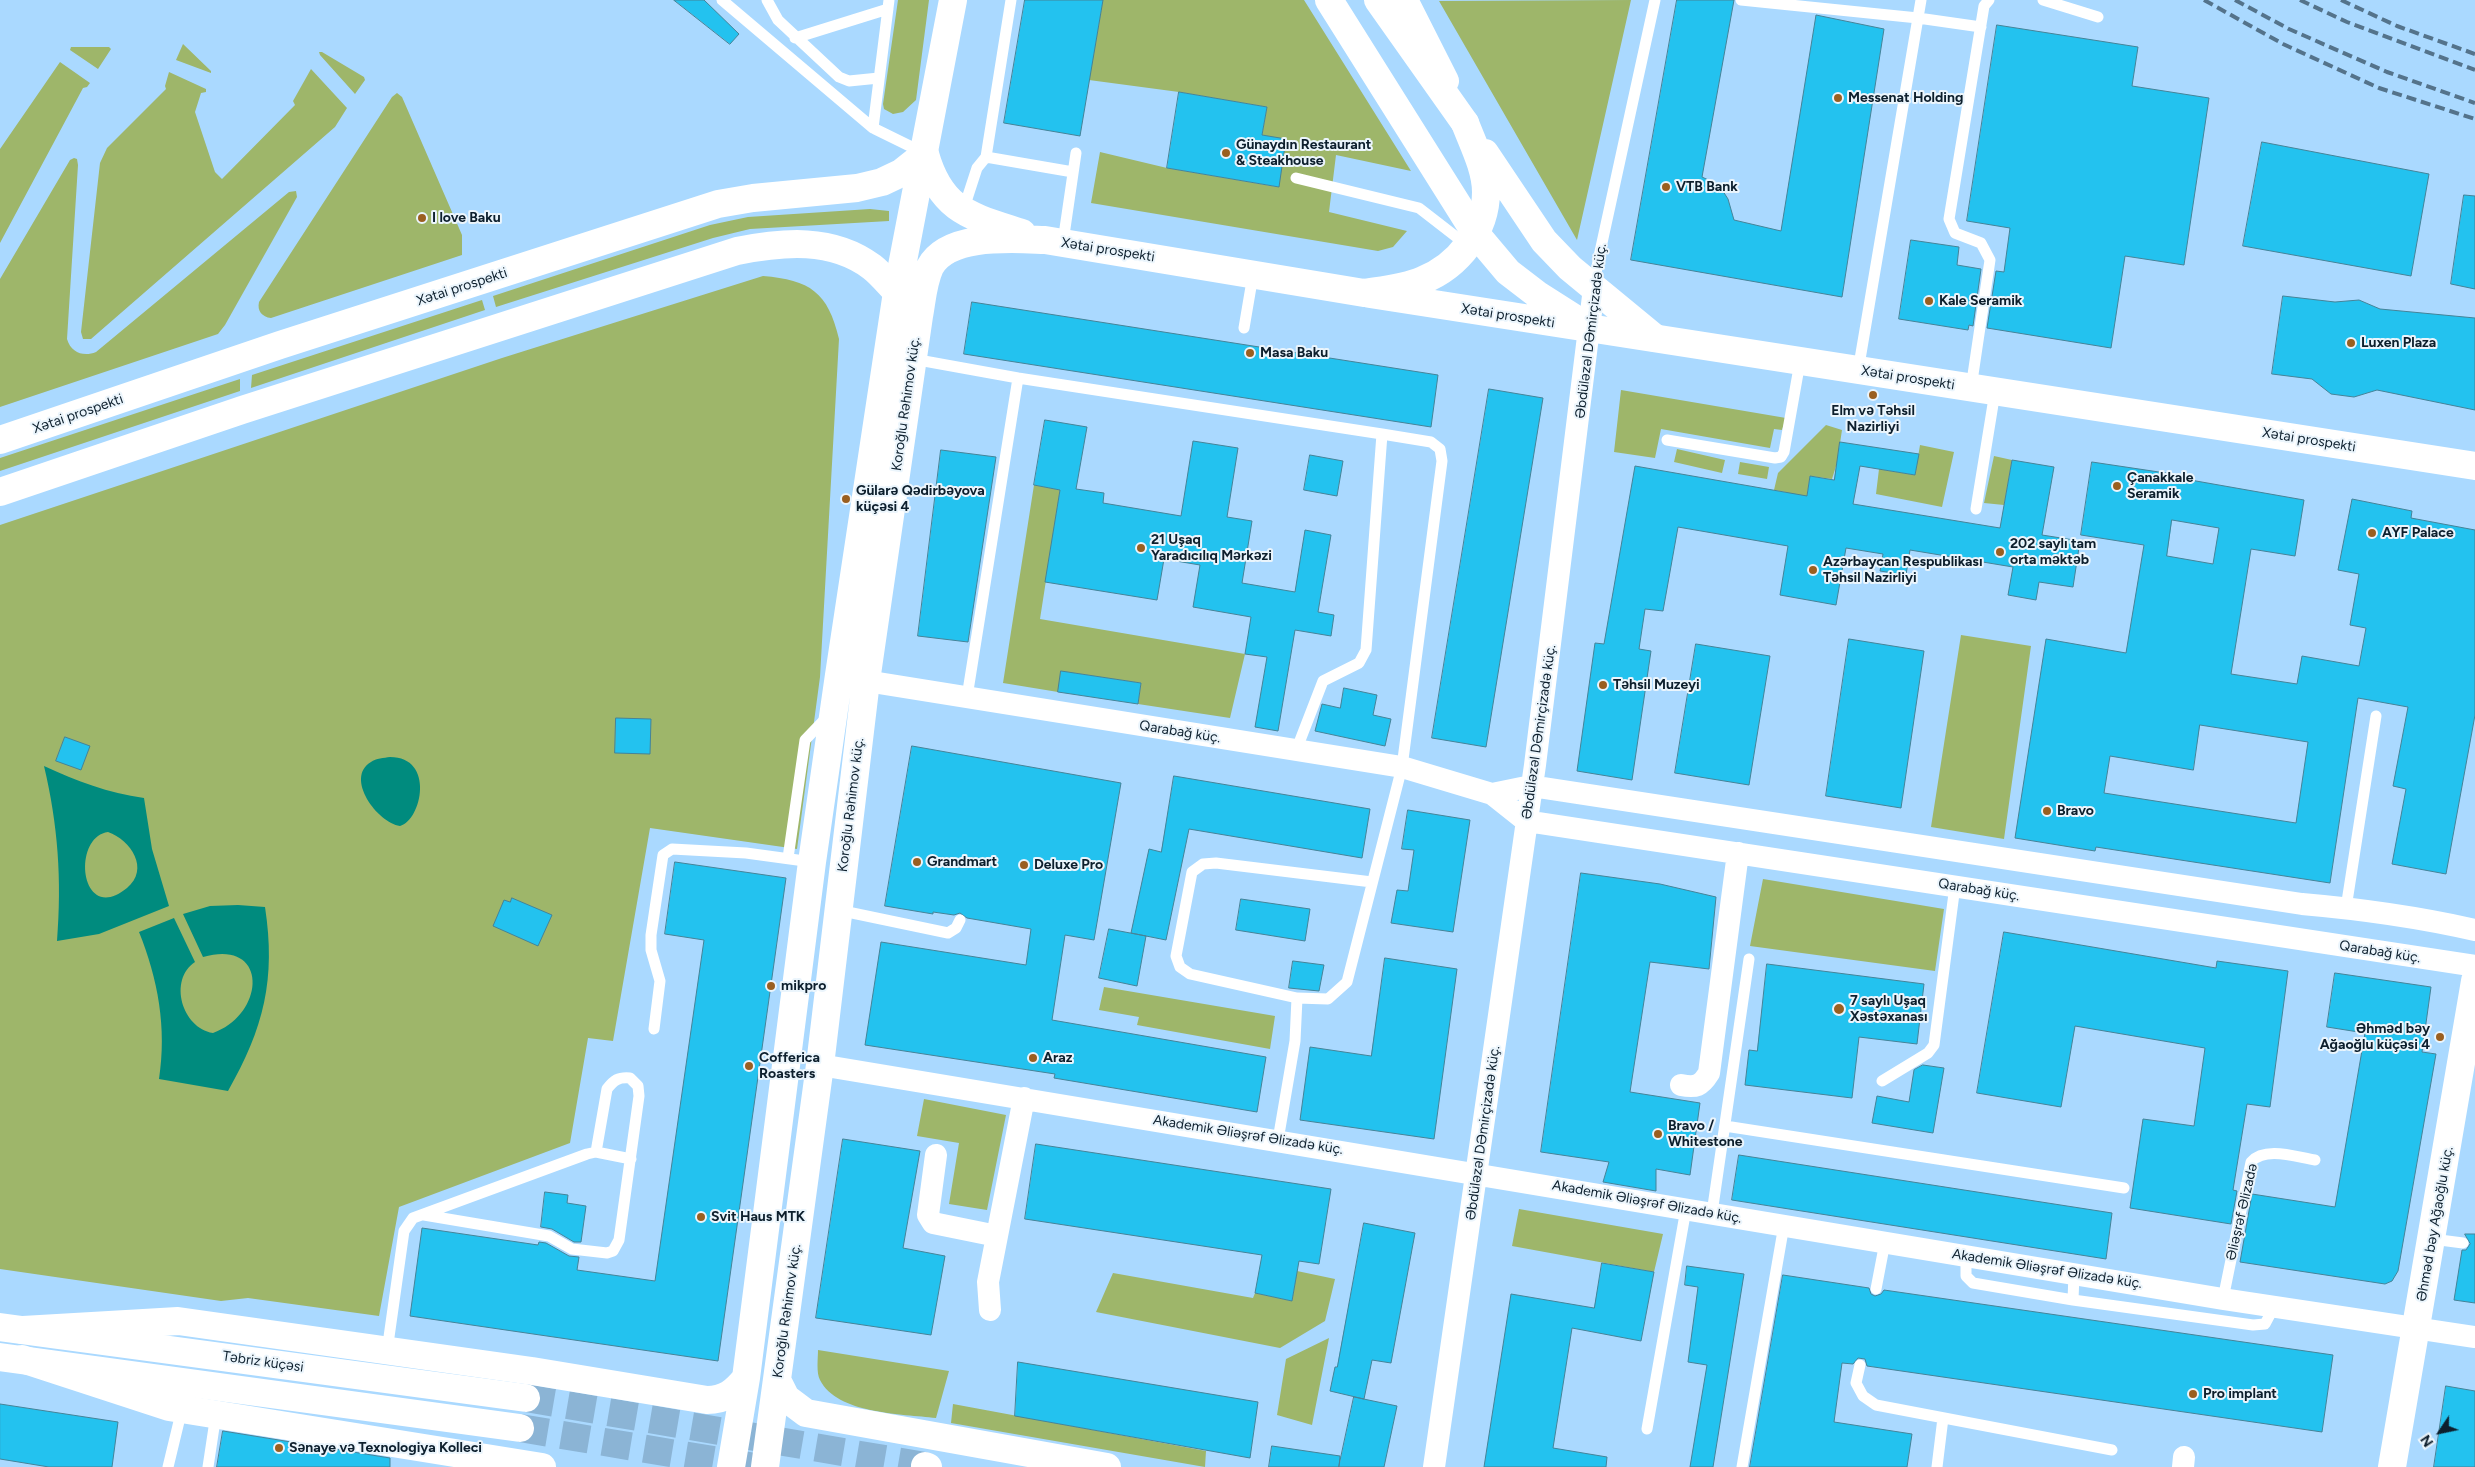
<!DOCTYPE html>
<html>
<head>
<meta charset="utf-8">
<style>
	body { margin:0 }
	#map { position:relative; width:2475px; height:1467px; overflow:hidden; background:#aad9ff; font-family:Figtree,sans-serif }
	canvas { display:block }
	.north { position:absolute; left:2415px; top:1407px; width:50px; height:50px; -webkit-text-stroke:4px #ebf5fc; paint-order:stroke; rotate:236deg; font-size:14px; font-weight:700; line-height:20px; text-align:center; color:#0d1f2d }
	.north::after { content:''; display:block; margin:auto; width:18px; height:22px; background:#0d1f2d; clip-path:polygon(50% 0,100% 100%,50% 72%,0 100%) }
</style>
</head>
<body>
<div id="map">
<canvas width="2475" height="1467"></canvas>
<div class="north">N</div>
</div>
<script>
const c = document.querySelector('canvas').getContext('2d');
c.lineJoin = 'round';
function fillPath(path, color) { c.fillStyle = color; c.fill(path, 'evenodd'); }
function trace(path, color, width, dash) { c.strokeStyle = color; c.lineWidth = width; c.lineCap = dash ? 'butt' : 'round'; c.setLineDash(dash || []); c.stroke(path); }
function write(font, color, halo, rows, align = 'center') {
  c.font = font + ' Figtree,sans-serif'; c.lineWidth = 4; c.setLineDash([]); c.textBaseline = 'middle'; c.strokeStyle = halo; c.fillStyle = color; for (const [text, x, y, turn = 0] of rows) {
    c.save(); c.translate(x, y); c.rotate((+turn || 0) * Math.PI / 180); c.textAlign = isNaN(turn) ? turn : align; if (halo) c.strokeText(text, 0, 0); c.fillText(text, 0, 0); c.restore();
  }
}
fillPath(new Path2D(`
	M 898,0 L 929,0 L 916,100 L 903,112 L 893,114 L 884,109 L 883,104 Z
	M 1103,0 L 1304,0 L 1411,171 L 1336,155 L 1329,212 L 1407,231 L 1393,247 L 1378,251 L 1091,203 L 1100,152 L 1167,168 L 1278,187 L 1286,140 L 1262,135 L 1267,107 L 1179,92 L 1089,80 Z
	M 1631,0 L 1577,240 L 1439,1 Z
	M 183,44 L 211,71 L 211,73 L 176,60 Z
	M 71,47 L 109,47 L 111,49 L 98,69 L 70,50 Z
	M 322,52 L 364,77 L 365,80 L 355,94 L 320,55 L 319,52 Z
	M 60,62 L 90,83 L 87,87 L 83,88 L 0,243 L 0,149 Z
	M 311,69 L 347,108 L 335,127 L 91,339 L 83,339 L 81,332 L 100,163 L 107,148 L 166,89 L 165,86 L 169,72 L 206,89 L 206,92 L 201,93 L 195,112 L 215,172 L 222,179 L 295,105 L 293,101 Z
	M 397,93 L 402,97 L 462,235 L 462,255 L 271,318 C 262,317 257,311 259,302 L 392,97 Z
	M 74,158 L 77,159 L 78,165 L 67,339 C 71,353 84,357 96,352 L 289,192 L 296,191 L 297,197 L 225,325 L 218,334 L 0,407 L 0,279 L 70,160 Z
	M 870,209 L 889,211 L 889,221 L 750,229 L 713,238 L 496,307 L 493,296 L 710,225 L 748,217 Z
	M 763,276 C 810,280 828,292 839,339 L 820,677 L 797,849 L 650,828 L 613,1041 L 588,1038 L 570,1143 L 399,1207 L 379,1316 L 248,1298 L 221,1301 L 0,1269 L 0,525 L 502,358 Z
	M 482,300 L 485,310 L 251,388 L 252,375 Z
	M 240,379 L 240,391 L 0,471 L 0,458 Z
	M 1621,390 L 1786,418 L 1782,430 L 1774,429 L 1770,448 L 1661,429 L 1655,458 L 1614,452 Z
	M 1826,425 L 1842,430 L 1837,463 L 1832,479 L 1810,476 L 1805,508 L 1785,492 L 1774,490 L 1778,473 Z
	M 1920,445 L 1954,452 L 1942,507 L 1876,494 L 1879,469 L 1915,475 Z
	M 1677,449 L 1725,460 L 1722,473 L 1674,462 Z
	M 1994,456 L 2012,460 L 2004,505 L 1984,503 Z
	M 1740,462 L 1769,467 L 1767,479 L 1738,474 Z
	M 1034,485 L 1060,490 L 1040,619 L 1245,654 L 1230,718 L 1138,704 L 1141,683 L 1066,672 L 1058,692 L 1003,683 Z
	M 1961,635 L 2031,646 L 2004,839 L 1931,827 Z
	M 1763,879 L 1944,909 L 1935,971 L 1750,946 Z
	M 1104,987 L 1275,1016 L 1270,1049 L 1137,1025 L 1139,1017 L 1099,1010 Z
	M 924,1099 L 1006,1115 L 987,1210 L 949,1204 L 959,1143 L 917,1136 Z
	M 1519,1209 L 1663,1234 L 1654,1272 L 1512,1246 Z
	M 1297,1271 L 1335,1279 L 1325,1321 L 1280,1348 L 1096,1312 L 1113,1273 L 1253,1298 L 1255,1293 L 1292,1301 Z
	M 1329,1338 L 1312,1425 L 1277,1415 L 1286,1359 Z
	M 818,1350 L 949,1371 L 936,1418 C 902,1414 837,1414 820,1380 C 816,1373 818,1358 818,1350 Z
	M 953,1404 L 1206,1451 L 1205,1467 L 951,1423 Z`), '#9eb66a');
fillPath(new Path2D(`
	M 390,757 C 435,757 422,820 400,826 C 378,823 344,778 371,762 C 376,758 384,758 390,757 Z
	M 44,766 C 77,781 108,793 144,798 L 152,849 L 169,906 L 99,934 L 57,941 C 62,880 58,825 44,766 ZM 108,832 C 131,840 150,869 127,888 C 80,926 71,837 108,832 Z
	M 238,905 L 265,907 C 276,979 264,1028 228,1091 L 159,1079 C 167,1028 158,979 139,932 L 174,918 L 195,962 C 168,980 182,1028 213,1033 C 266,1014 269,938 203,957 L 183,914 L 210,906 Z`), '#008b7e');
const building = new Path2D(`
	M 674,0 L 704,0 L 739,34 L 730,44 Z
	M 1025,0 L 1103,0 L 1080,136 L 1004,123 Z
	M 1677,0 L 1734,0 L 1702,177 L 1719,185 L 1728,199 L 1734,220 L 1781,231 L 1816,15 L 1884,29 L 1842,297 L 1631,260 Z
	M 1997,25 L 2138,47 L 2132,86 L 2209,98 L 2184,265 L 2125,256 L 2111,348 L 1987,328 L 1996,271 L 2004,272 L 2010,228 L 1967,221 Z
	M 1179,92 L 1267,107 L 1262,135 L 1286,139 L 1279,187 L 1167,168 Z
	M 2262,142 L 2429,174 L 2411,276 L 2243,246 Z
	M 2464,195 L 2475,196 L 2475,289 L 2451,284 Z
	M 1911,240 L 1959,247 L 1957,265 L 1981,269 L 1973,326 L 1969,325 L 1968,330 L 1899,319 Z
	M 2283,296 L 2335,302 L 2359,300 L 2380,309 L 2475,318 L 2475,410 L 2377,390 L 2354,397 L 2331,394 L 2312,379 L 2272,374 Z
	M 972,302 L 1438,375 L 1431,427 L 964,354 Z
	M 1489,389 L 1543,398 L 1486,747 L 1432,738 Z
	M 1045,420 L 1087,427 L 1076,489 L 1104,493 L 1103,503 L 1181,516 L 1193,441 L 1238,448 L 1227,517 L 1252,521 L 1242,583 L 1295,592 L 1305,530 L 1331,535 L 1318,612 L 1334,615 L 1331,636 L 1295,630 L 1278,731 L 1255,727 L 1267,657 L 1245,654 L 1251,617 L 1193,607 L 1200,565 L 1164,559 L 1157,600 L 1045,582 L 1060,490 L 1034,485 Z
	M 1840,442 L 1919,454 L 1915,475 L 1860,466 L 1853,504 L 2000,528 L 2012,460 L 2054,467 L 2042,535 L 2080,541 L 2073,587 L 2039,582 L 2036,600 L 2008,595 L 2013,567 L 1910,550 L 1906,575 L 1880,571 L 1883,554 L 1846,548 L 1836,605 L 1780,595 L 1788,546 L 1678,527 L 1663,611 L 1645,609 L 1639,649 L 1651,651 L 1632,780 L 1577,771 L 1595,643 L 1604,644 L 1635,466 L 1807,496 L 1810,476 L 1834,480 Z
	M 941,450 L 996,457 L 968,642 L 918,636 Z
	M 1310,455 L 1343,461 L 1337,496 L 1304,490 Z
	M 2092,462 L 2179,475 L 2179,478 L 2304,500 L 2295,556 L 2251,549 L 2231,674 L 2297,684 L 2302,656 L 2359,666 L 2366,628 L 2350,625 L 2359,574 L 2338,570 L 2352,499 L 2412,511 L 2411,518 L 2475,530 L 2475,715 L 2446,874 L 2392,864 L 2406,789 L 2393,786 L 2408,707 L 2358,698 L 2330,883 L 2096,847 L 2095,851 L 2015,838 L 2046,639 L 2126,653 L 2144,545 L 2081,535 ZM 2172,520 L 2219,528 L 2213,564 L 2167,556 ZM 2200,725 L 2308,742 L 2296,823 L 2104,793 L 2110,756 L 2193,770 Z
	M 1849,639 L 1924,651 L 1901,808 L 1826,796 Z
	M 1696,644 L 1770,656 L 1749,785 L 1675,773 Z
	M 1061,671 L 1141,683 L 1138,704 L 1058,692 Z
	M 1344,688 L 1377,695 L 1373,715 L 1391,719 L 1385,746 L 1315,731 L 1322,704 L 1340,708 Z
	M 616,718 L 651,719 L 650,754 L 615,753 Z
	M 65,737 L 90,746 L 81,770 L 56,761 Z
	M 912,746 L 1121,783 L 1094,940 L 1065,935 L 1052,1020 L 1266,1057 L 1257,1112 L 1054,1078 L 1055,1074 L 865,1045 L 881,942 L 1026,965 L 1031,929 L 967,918 L 960,913 L 954,915 L 933,912 L 933,914 L 885,906 Z
	M 1174,776 L 1370,809 L 1362,858 L 1189,829 L 1166,940 L 1131,933 L 1149,849 L 1161,852 Z
	M 1408,810 L 1470,820 L 1453,932 L 1391,923 L 1397,890 L 1408,891 L 1414,850 L 1402,849 Z
	M 675,862 L 786,878 L 718,1361 L 410,1316 L 422,1228 L 538,1245 L 539,1242 L 546,1243 L 569,1256 L 579,1257 L 577,1270 L 655,1281 L 704,940 L 665,934 Z
	M 1581,873 L 1660,884 L 1716,897 L 1709,969 L 1650,962 L 1630,1092 L 1700,1103 L 1690,1175 L 1656,1169 L 1656,1191 L 1603,1182 L 1609,1162 L 1541,1152 Z
	M 512,898 L 552,915 L 538,946 L 493,926 L 504,900 L 510,902 Z
	M 1241,899 L 1310,909 L 1305,941 L 1236,930 Z
	M 1109,929 L 1146,936 L 1137,986 L 1099,978 Z
	M 2004,932 L 2216,968 L 2217,961 L 2288,971 L 2270,1107 L 2247,1104 L 2233,1190 L 2237,1191 L 2231,1224 L 2130,1208 L 2143,1119 L 2194,1126 L 2205,1048 L 2075,1026 L 2061,1107 L 1977,1093 Z
	M 1385,958 L 1457,969 L 1434,1139 L 1300,1120 L 1310,1047 L 1371,1056 Z
	M 1293,961 L 1324,965 L 1319,991 L 1289,988 Z
	M 1767,964 L 1924,984 L 1917,1044 L 1859,1037 L 1852,1098 L 1745,1085 L 1749,1050 L 1757,1051 Z
	M 2335,973 L 2431,987 L 2422,1052 L 2436,1054 L 2398,1271 L 2392,1281 L 2385,1284 L 2240,1262 L 2252,1194 L 2335,1207 L 2365,1033 L 2327,1027 Z
	M 1923,1065 L 1944,1068 L 1933,1133 L 1872,1123 L 1877,1096 L 1909,1102 L 1914,1070 Z
	M 843,1139 L 920,1151 L 903,1248 L 945,1256 L 931,1335 L 816,1318 Z
	M 1036,1144 L 1331,1189 L 1319,1264 L 1299,1261 L 1292,1301 L 1255,1293 L 1262,1255 L 1025,1219 Z
	M 1739,1155 L 2112,1213 L 2106,1259 L 1732,1200 Z
	M 545,1192 L 568,1195 L 567,1203 L 586,1206 L 581,1242 L 574,1242 L 552,1229 L 541,1227 Z
	M 1364,1223 L 1415,1233 L 1391,1363 L 1372,1360 L 1364,1399 L 1330,1391 L 1335,1367 L 1337,1367 Z
	M 2465,1234 L 2475,1234 L 2475,1303 L 2454,1300 L 2462,1250 L 2466,1250 L 2470,1244 Z
	M 1602,1263 L 1654,1272 L 1641,1341 L 1572,1328 L 1553,1448 L 1607,1457 L 1606,1467 L 1484,1467 L 1511,1294 L 1594,1308 Z
	M 1687,1266 L 1744,1274 L 1713,1467 L 1690,1467 L 1707,1365 L 1688,1362 L 1698,1287 L 1685,1285 Z
	M 1783,1275 L 1869,1288 L 1871,1294 L 1875,1296 L 1881,1294 L 1884,1290 L 2333,1355 L 2322,1432 L 1867,1366 L 1865,1359 L 1858,1358 L 1853,1364 L 1842,1363 L 1834,1422 L 1912,1434 L 1907,1467 L 1750,1467 Z
	M 1018,1362 L 1258,1402 L 1250,1458 L 1015,1416 Z
	M 2446,1386 L 2475,1391 L 2475,1467 L 2434,1467 Z
	M 1354,1397 L 1397,1406 L 1384,1467 L 1339,1467 Z
	M 0,1404 L 118,1422 L 112,1467 L 49,1467 L 0,1459 Z
	M 223,1431 L 390,1458 L 390,1467 L 217,1467 Z
	M 1272,1446 L 1340,1456 L 1339,1467 L 1269,1467 Z`);
fillPath(building, '#23c2ef');
trace(building, '#458398', 1);
trace(new Path2D(`
	M 526,1398 L 925,1466
	M 520,1428 L 755,1467`), '#8bb4d5', 28, [28, 14]);
trace(new Path2D(`
	M 722,0 L 873,128
	M 767,0 L 778,20 L 839,77 L 849,81 L 879,78
	M 889,0 L 873,128 L 924,153
	M 1741,0 L 1918,18 L 1981,27
	M 2043,0 L 2098,17
	M 795,38 L 888,9
	M 986,157 L 1011,0
	M 1296,178 L 1419,208 L 1468,246
	M 963,211 L 977,168 L 986,157 L 1073,172
	M 1063,242 L 1076,153
	M 1594,287 L 1598,261 L 1655,0
	M 1244,328 L 1253,275
	M 913,359 L 1018,378 L 967,697
	M 1858,371 L 1921,0
	M 1018,378 L 1382,434
	M 1971,388 L 1990,260 L 1981,243 L 1955,233 L 1949,219 L 1984,6 L 1989,0
	M 1667,440 L 1775,458 L 1781,457 L 1784,452 L 1800,362
	M 1976,509 L 1995,392
	M 788,858 L 805,740 L 829,715
	M 2346,908 L 2376,716
	M 838,910 L 948,933 L 956,928 L 960,920
	M 1297,998 L 1190,974 L 1180,967 L 1176,956 L 1192,872 L 1203,864 L 1216,863 L 1372,882
	M 654,1029 L 660,981 L 651,950 L 651,935 L 663,855 L 672,849 L 746,853 L 812,862
	M 1882,1081 L 1928,1053 L 1934,1045 L 1955,886
	M 1725,1126 L 2124,1188
	M 1278,1140 L 1295,1041 L 1297,998 L 1328,999 L 1347,982 L 1402,767 L 1442,461 L 1440,449 L 1431,442 L 1382,434 L 1366,650 L 1359,663 L 1323,681 L 1299,743 L 1298,751
	M 1712,1213 L 1749,959
	M 424,1215 L 549,1236 L 572,1249 L 607,1253 L 613,1251 L 619,1240 L 639,1096 L 638,1086 L 630,1078 C 618,1077 614,1080 607,1089 L 596,1152
	M 2432,1239 L 2463,1243
	M 1966,1256 L 1966,1276 L 1973,1283 L 2073,1300
	M 2074,1274 L 2073,1300 L 2253,1325 L 2265,1324 L 2274,1307
	M 1876,1289 L 1885,1242
	M 2223,1299 L 2251,1162 C 2265,1146 2296,1157 2315,1160
	M 387,1351 L 404,1231 L 413,1218 L 587,1154 L 596,1152 L 631,1159
	M 1860,1365 L 1856,1383 L 1863,1396 L 1876,1405 L 2112,1450
	M 1647,1429 L 1686,1209
	M 168,1467 L 182,1409
	M 208,1467 L 216,1414
	M 1742,1467 L 1784,1225
	M 1937,1467 L 1943,1418`), '#fff', 11);
trace(new Path2D(`
	M 866,681 L 1402,767 L 1492,794 L 1526,821 L 2475,966
	M 1492,794 L 1531,786 L 2302,904 C 2360,909 2418,917 2475,930
	M 820,1065 L 2223,1299 L 2475,1337
	M 1681,1085 C 1696,1088 1701,1086 1709,1073 L 1738,853
	M 936,1155 L 928,1215 L 933,1223 L 997,1236
	M 990,1310 L 988,1282 L 1024,1098
	M 1434,1467 L 1535,765 L 1594,288
	M 2183,1467 L 2184,1457`), '#fff', 22);
trace(new Path2D(`
	M 1329,0 L 1476,234 L 1508,272 L 1538,295 L 1582,323
	M 1370,294 L 2475,466
	M 0,440 L 280,345 L 718,204 L 753,198 L 857,188 L 882,182 L 901,173 L 925,154
	M 0,492 L 242,410 L 737,251 C 783,242 832,237 872,267 C 881,274 889,284 897,292
	M 0,1327 L 526,1398
	M 0,1357 L 520,1428
	M 925,1466 L 928,1467
	M 2392,1467 L 2475,981`), '#fff', 28);
trace(new Path2D(`
	M 1404,0 L 1445,81
	M 1485,153 L 1544,241 L 1570,268 L 1655,338
	M 925,154 C 941,211 970,216 1022,233
	M 23,1330 L 178,1321 L 532,1371 L 707,1400 C 725,1400 735,1392 746,1378
	M 22,1359 L 169,1407 L 542,1467
	M 778,1382 L 786,1398 L 806,1413 L 1107,1467
	M 731,1467 L 746,1378 L 812,862 L 839,675 L 897,292 L 953,0
	M 765,1467 L 820,1065 L 866,681 L 919,316 C 922,300 923,282 930,267 C 948,233 1014,239 1045,240 L 1364,293 C 1383,290 1405,288 1423,280 C 1458,266 1486,231 1486,192 C 1486,169 1473,144 1465,123`), '#fff', 28);
trace(new Path2D(`
	M 1378,0 L 1465,123`), '#fff', 28);
trace(new Path2D(`
	M 2204,0 L 2283,44 L 2379,88 L 2475,119
	M 2235,0 L 2289,29 L 2387,72 L 2475,103
	M 2300,0 L 2347,22 L 2475,70
	M 2341,0 L 2397,26 L 2475,54`), '#54738b', 4, [10, 5]);
for (const [x, y, r, color] of [
	[1838,98,5,"#9a5f20"],
	[1226,153,5,"#9a5f20"],
	[1666,187,5,"#9a5f20"],
	[422,218,5,"#9a5f20"],
	[1929,301,5,"#9a5f20"],
	[2351,343,5,"#9a5f20"],
	[1250,353,5,"#9a5f20"],
	[1873,395,5,"#9a5f20"],
	[2117,486,5,"#9a5f20"],
	[846,499,5,"#9a5f20"],
	[2372,533,5,"#9a5f20"],
	[1141,548,5,"#9a5f20"],
	[2000,552,5,"#9a5f20"],
	[1813,570,5,"#9a5f20"],
	[1603,685,5,"#9a5f20"],
	[2047,811,5,"#9a5f20"],
	[917,862,5,"#9a5f20"],
	[1024,865,5,"#9a5f20"],
	[771,986,5,"#9a5f20"],
	[1839,1009,6,"#9a5f20"],
	[2440,1037,5,"#9a5f20"],
	[1033,1058,5,"#9a5f20"],
	[749,1066,5,"#9a5f20"],
	[1658,1134,5,"#9a5f20"],
	[701,1217,5,"#9a5f20"],
	[2193,1394,5,"#9a5f20"],
	[279,1448,5,"#9a5f20"]
]) { const dot = new Path2D(); dot.arc(x, y, r, 0, 2 * Math.PI); c.fillStyle = color; c.fill(dot); trace(dot, '#ebf5fc', 2); }
write('bold 14px', '#0d1f2d', '#ebf5fc', [
	["Messenat Holding",1848,98],
	["Günaydın Restaurant",1236,145],
	["& Steakhouse",1236,161],
	["VTB Bank",1676,187],
	["I love Baku",432,218],
	["Kale Seramik",1939,301],
	["Luxen Plaza",2361,343],
	["Masa Baku",1260,353],
	["Elm və Təhsil",1873,411,"center"],
	["Nazirliyi",1873,427,"center"],
	["Çanakkale",2127,478],
	["Seramik",2127,494],
	["Gülarə Qədirbəyova",856,491],
	["küçəsi 4",856,507],
	["AYF Palace",2382,533],
	["21 Uşaq",1151,540],
	["Yaradıcılıq Mərkəzi",1151,556],
	["202 saylı tam",2010,544],
	["orta məktəb",2010,560],
	["Azərbaycan Respublikası",1823,562],
	["Təhsil Nazirliyi",1823,578],
	["Təhsil Muzeyi",1613,685],
	["Bravo",2057,811],
	["Grandmart",927,862],
	["Deluxe Pro",1034,865],
	["mikpro",781,986],
	["7 saylı Uşaq",1850,1001],
	["Xəstəxanası",1850,1017],
	["Əhməd bəy",2430,1029,"right"],
	["Ağaoğlu küçəsi 4",2430,1045,"right"],
	["Cofferica",759,1058],
	["Roasters",759,1074],
	["Araz",1043,1058],
	["Bravo /",1668,1126],
	["Whitestone",1668,1142],
	["Svit Haus MTK",711,1217],
	["Pro implant",2203,1394],
	["Sənaye və Texnologiya Kolleci",289,1448]
], 'left');
write('14px', '#0d1f2d', '#ebf5fc', [
	["Xətai prospekti",1108,250,9],
	["Xətai prospekti",462,287,-18],
	["Xətai prospekti",1508,316,9],
	["Əbdüləzəl DƏmirçizadə küç.",1591,331,-83],
	["Xətai prospekti",1908,378,9],
	["Koroğlu Rəhimov küç.",906,404,-82],
	["Xətai prospekti",78,414,-19],
	["Xətai prospekti",2309,440,9],
	["Qarabağ küç.",1180,732,9],
	["Əbdüləzəl DƏmirçizadə küç.",1539,732,-82],
	["Koroğlu Rəhimov küç.",851,805,-83],
	["Qarabağ küç.",1979,890,9],
	["Qarabağ küç.",2380,952,9],
	["Əbdüləzəl DƏmirçizadə küç.",1483,1133,-82],
	["Akademik Əliəşrəf Əlizadə küç.",1248,1135,9],
	["Akademik Əliəşrəf Əlizadə küç.",1647,1202,10],
	["Əliəşrəf Əlizadə",2242,1212,-77],
	["Əhməd bəy Ağaoğlu küç.",2435,1224,-80],
	["Akademik Əliəşrəf Əlizadə küç.",2047,1269,9],
	["Koroğlu Rəhimov küç.",787,1311,-82],
	["Təbriz küçəsi",263,1362,8]
]);
</script>
</body>
</html>
